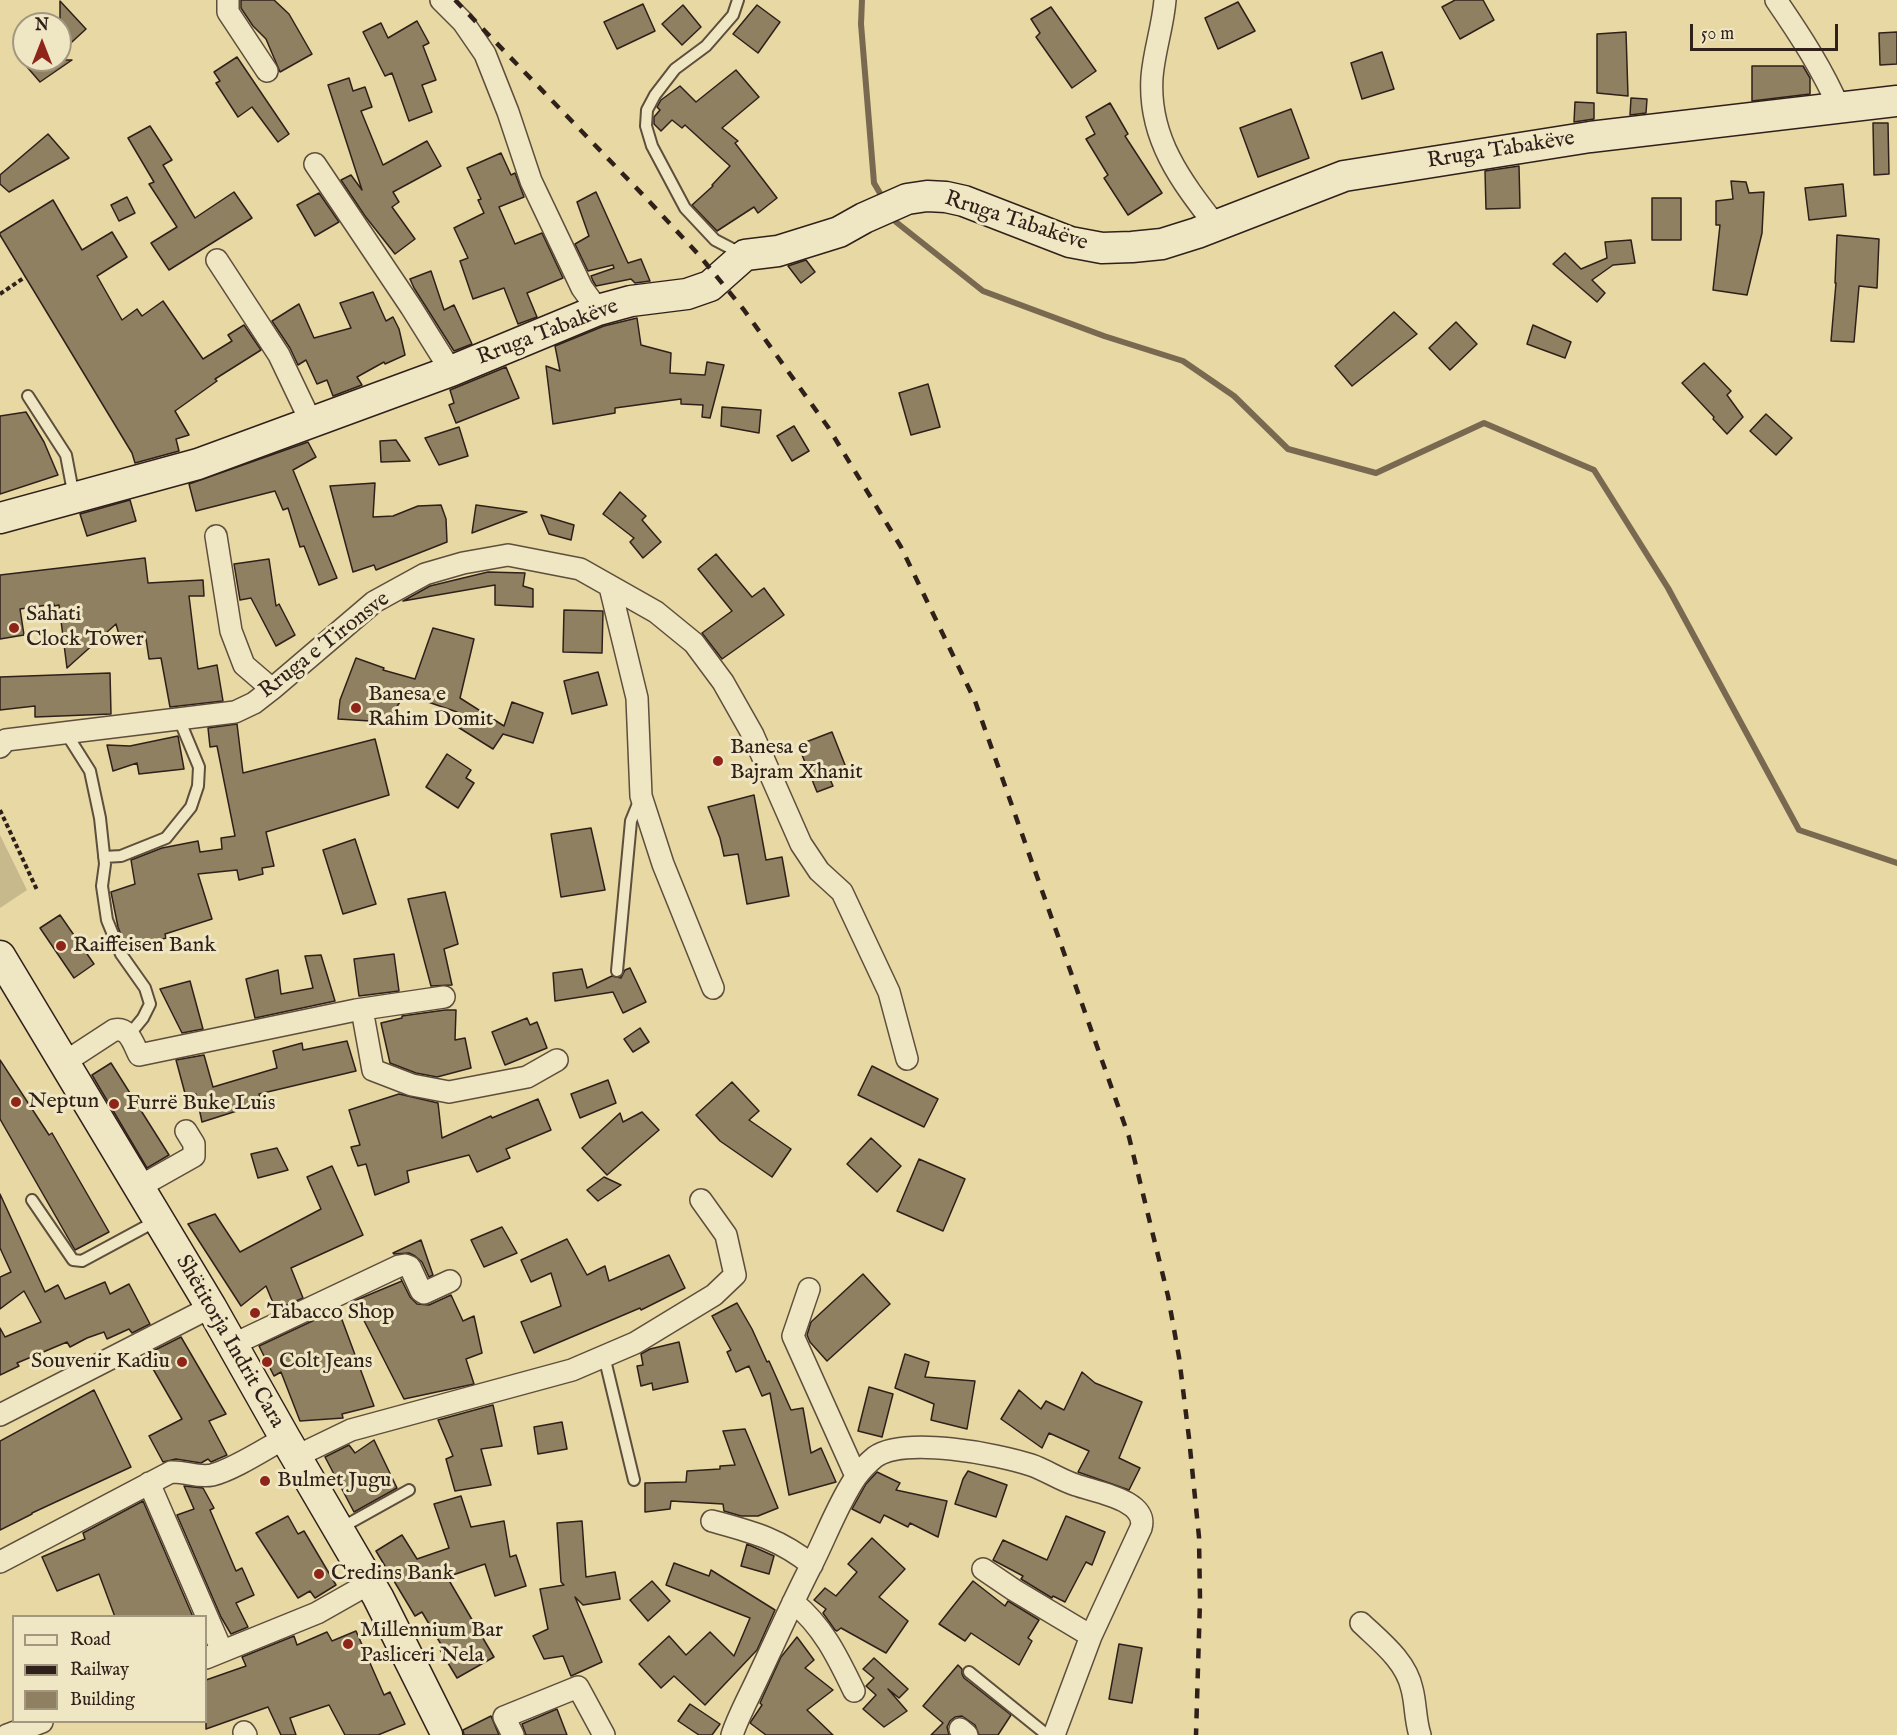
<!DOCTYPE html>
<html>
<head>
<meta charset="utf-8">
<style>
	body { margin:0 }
	#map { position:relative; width:1897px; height:1735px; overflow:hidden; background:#e7d8a4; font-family:"IM FELL English",serif }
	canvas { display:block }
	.legend { position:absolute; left:12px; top:1615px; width:195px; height:108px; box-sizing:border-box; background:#efe6c4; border:2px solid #a39780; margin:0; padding:8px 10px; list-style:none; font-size:18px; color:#30201a }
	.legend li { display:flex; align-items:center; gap:12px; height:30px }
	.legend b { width:30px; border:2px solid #a39780 }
	.north { position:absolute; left:12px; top:12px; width:60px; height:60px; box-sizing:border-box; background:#efe6c4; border:2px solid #a39780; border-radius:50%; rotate:0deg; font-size:16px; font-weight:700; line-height:24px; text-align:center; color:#30201a }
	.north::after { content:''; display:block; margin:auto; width:21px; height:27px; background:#8f2418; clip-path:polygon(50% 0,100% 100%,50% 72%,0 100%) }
	.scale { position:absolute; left:1690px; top:24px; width:148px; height:27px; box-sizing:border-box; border:3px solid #30201a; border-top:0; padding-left:8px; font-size:18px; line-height:21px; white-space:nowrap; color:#30201a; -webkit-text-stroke:4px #efe6c4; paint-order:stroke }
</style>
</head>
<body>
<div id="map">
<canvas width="1897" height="1735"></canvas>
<ul class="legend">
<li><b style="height:8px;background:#efe6c4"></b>Road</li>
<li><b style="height:8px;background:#30201a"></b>Railway</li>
<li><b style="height:16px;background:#8f8062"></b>Building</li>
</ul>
<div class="north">N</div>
<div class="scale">50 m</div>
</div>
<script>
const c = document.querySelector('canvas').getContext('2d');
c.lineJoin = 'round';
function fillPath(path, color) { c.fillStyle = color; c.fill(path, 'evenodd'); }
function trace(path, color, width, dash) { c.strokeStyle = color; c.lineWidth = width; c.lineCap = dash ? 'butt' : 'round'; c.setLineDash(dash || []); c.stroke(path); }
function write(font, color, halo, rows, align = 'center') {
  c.font = font + ' "IM FELL English",serif'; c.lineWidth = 6; c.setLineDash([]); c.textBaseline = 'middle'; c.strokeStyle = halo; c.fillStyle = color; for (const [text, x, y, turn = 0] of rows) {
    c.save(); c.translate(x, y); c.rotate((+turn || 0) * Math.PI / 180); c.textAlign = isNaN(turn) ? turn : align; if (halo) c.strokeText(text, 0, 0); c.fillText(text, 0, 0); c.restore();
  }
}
fillPath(new Path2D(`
	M 0,835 L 27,890 L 0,908 Z`), '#c8b98d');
trace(new Path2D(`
	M 862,0 L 861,24 L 874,183 L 884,200
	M 891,214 L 896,222 L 983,291 L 1104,336 L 1183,361 L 1234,396 L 1288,449 L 1376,473 L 1484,423 L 1594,470 L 1668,588 L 1799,830 L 1897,863`), '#796951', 6);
const building = new Path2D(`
	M 241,0 L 274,0 L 289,14 L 312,54 L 280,72 L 266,39 L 253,26 L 241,8 Z
	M 1455,0 L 1483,0 L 1494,20 L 1460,39 L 1442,7 Z
	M 60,1 L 86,29 L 60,53 Z
	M 1238,2 L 1255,31 L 1218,49 L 1205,18 Z
	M 643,4 L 655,31 L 617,49 L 604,22 Z
	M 683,5 L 701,27 L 682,45 L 662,24 Z
	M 757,5 L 780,22 L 758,53 L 733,34 Z
	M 1051,7 L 1096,71 L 1072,88 L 1036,37 L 1040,33 L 1031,19 Z
	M 417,21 L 429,43 L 423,46 L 436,80 L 422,85 L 432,112 L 409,121 L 392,73 L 385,76 L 363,32 L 381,23 L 388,38 Z
	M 1626,32 L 1628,96 L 1597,93 L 1597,34 Z
	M 1897,32 L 1897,64 L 1880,65 L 1879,33 Z
	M 1382,52 L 1394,89 L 1362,99 L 1351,63 Z
	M 237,57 L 289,134 L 278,142 L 252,107 L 238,117 L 216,83 L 220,81 L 214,72 Z
	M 21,60 L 72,60 L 40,82 Z
	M 1752,66 L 1803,66 L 1810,78 L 1810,94 L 1752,101 Z
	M 736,70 L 759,97 L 722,128 L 738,141 L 735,143 L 777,198 L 758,213 L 754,207 L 717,231 L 692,205 L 713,186 L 712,185 L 730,166 L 685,125 L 682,128 L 672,120 L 661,131 L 654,124 L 654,117 L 660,110 L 657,107 L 661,100 L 680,86 L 696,102 Z
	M 349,78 L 353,91 L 365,87 L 372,107 L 361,111 L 383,165 L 427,141 L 441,166 L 393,192 L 399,202 L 392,207 L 415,239 L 395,254 L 365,216 L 341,180 L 351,175 L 362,190 L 328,85 Z
	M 1631,98 L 1647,99 L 1646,113 L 1630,115 Z
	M 1575,102 L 1594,103 L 1594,119 L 1574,122 Z
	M 1110,103 L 1128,134 L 1125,136 L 1162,193 L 1128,215 L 1104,178 L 1108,175 L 1086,139 L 1095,134 L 1086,117 Z
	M 1291,109 L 1309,158 L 1258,177 L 1240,128 Z
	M 1873,123 L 1888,123 L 1889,174 L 1874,175 Z
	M 150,126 L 172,160 L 163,165 L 195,218 L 234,192 L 252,218 L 169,270 L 151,243 L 177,227 L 149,184 L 154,182 L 128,138 Z
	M 48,134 L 69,158 L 9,192 L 0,184 L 0,175 Z
	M 501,153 L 511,175 L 515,173 L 524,197 L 499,207 L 515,244 L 542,233 L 563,278 L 527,293 L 537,317 L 518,324 L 504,288 L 473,299 L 460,261 L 468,258 L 454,228 L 484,213 L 478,200 L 481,199 L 467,168 Z
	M 1519,166 L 1520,208 L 1486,209 L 1485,171 Z
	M 1731,181 L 1746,182 L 1749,193 L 1764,192 L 1762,233 L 1747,295 L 1713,290 L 1720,225 L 1716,225 L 1716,201 L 1733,199 Z
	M 1843,184 L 1846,216 L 1809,220 L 1805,188 Z
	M 596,192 L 628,263 L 641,259 L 650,281 L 635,283 L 631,279 L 596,286 L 593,281 L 591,276 L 614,268 L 613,265 L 588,271 L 575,244 L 589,236 L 577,202 Z
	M 319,193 L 339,222 L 315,236 L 297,205 Z
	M 127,197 L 135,213 L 119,221 L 111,205 Z
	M 1652,198 L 1681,198 L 1681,240 L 1652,240 Z
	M 53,200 L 82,250 L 112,232 L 127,257 L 97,276 L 122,320 L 137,309 L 142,316 L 163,301 L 203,359 L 232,341 L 228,335 L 244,325 L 261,350 L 215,379 L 217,381 L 175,411 L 189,435 L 176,439 L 179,451 L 135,463 L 132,453 L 0,235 L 0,233 Z
	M 1837,235 L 1879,239 L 1877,288 L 1859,286 L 1854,342 L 1831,341 L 1836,283 L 1835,283 Z
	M 1631,240 L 1635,263 L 1613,265 L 1592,280 L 1605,293 L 1597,302 L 1553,264 L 1565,253 L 1581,269 L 1607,258 L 1605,242 Z
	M 806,260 L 815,272 L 801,283 L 788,266 Z
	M 431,271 L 444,310 L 454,305 L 472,344 L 454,351 L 414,288 L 410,279 Z
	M 373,292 L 386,321 L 393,317 L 399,329 L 405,355 L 385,364 L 384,362 L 357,377 L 362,385 L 333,396 L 327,380 L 317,384 L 306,360 L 298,365 L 290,348 L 272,321 L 299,304 L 314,338 L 351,328 L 340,303 Z
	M 1394,312 L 1417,334 L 1352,386 L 1335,366 Z
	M 637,318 L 641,345 L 671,353 L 670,373 L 705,375 L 707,362 L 724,365 L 710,418 L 702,417 L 703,405 L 681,404 L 681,399 L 615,408 L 615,413 L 553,424 L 546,366 L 560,371 L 555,346 L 604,326 Z
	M 1456,322 L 1477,344 L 1450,370 L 1429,348 Z
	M 1533,325 L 1571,342 L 1565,358 L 1527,344 Z
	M 1704,363 L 1731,391 L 1727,395 L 1743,417 L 1727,434 L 1713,419 L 1714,417 L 1682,383 Z
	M 506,367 L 519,398 L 456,423 L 449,405 L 454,403 L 450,390 Z
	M 928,384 L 940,427 L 911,435 L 899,393 Z
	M 722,407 L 761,410 L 759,433 L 721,426 Z
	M 26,412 L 44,442 L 58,475 L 0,494 L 0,416 Z
	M 1766,414 L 1792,438 L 1776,455 L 1750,431 Z
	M 794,426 L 809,451 L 792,461 L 777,436 Z
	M 459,427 L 468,456 L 439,465 L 425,438 Z
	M 396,440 L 410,461 L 381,462 L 380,441 Z
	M 308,442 L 316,457 L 293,470 L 337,578 L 319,585 L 304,546 L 300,547 L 288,508 L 283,510 L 275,491 L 196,511 L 189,484 Z
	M 375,483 L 373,517 L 393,516 L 418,506 L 441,505 L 446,519 L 447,542 L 376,570 L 374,565 L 353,572 L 330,486 Z
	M 620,492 L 646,516 L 642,520 L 661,542 L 643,558 L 630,542 L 634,538 L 603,514 Z
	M 130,500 L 136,521 L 87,536 L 80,514 Z
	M 476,505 L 527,512 L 472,533 Z
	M 541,515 L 574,525 L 571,540 L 549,534 Z
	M 716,554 L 752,597 L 764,588 L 784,615 L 722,659 L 702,633 L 732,611 L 698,569 Z
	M 145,558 L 148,583 L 203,580 L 204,596 L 189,596 L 198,669 L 217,665 L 223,701 L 170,707 L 161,658 L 149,659 L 145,632 L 120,638 L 116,624 L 67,668 L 59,605 L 54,606 L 54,604 L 20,609 L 24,635 L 0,639 L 0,575 Z
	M 269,559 L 276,606 L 279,604 L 295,635 L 276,646 L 251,598 L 240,600 L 234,564 Z
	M 488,572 L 525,573 L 523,586 L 533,589 L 533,607 L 495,605 L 495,585 L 403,601 L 430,586 Z
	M 564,610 L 603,611 L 602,653 L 563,652 Z
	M 433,628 L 474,639 L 460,698 L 504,726 L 512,702 L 543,713 L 533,743 L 503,734 L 493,749 L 453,724 L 453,717 L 457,712 L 405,694 L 387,722 L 338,719 L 340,700 L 356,658 L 384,668 L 383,670 L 415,679 Z
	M 598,672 L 607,705 L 572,714 L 564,681 Z
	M 110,673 L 111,714 L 35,717 L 35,706 L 0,710 L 0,677 Z
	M 237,724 L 243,773 L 375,739 L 389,795 L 266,832 L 274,866 L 262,868 L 263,874 L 239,880 L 237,870 L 198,874 L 212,919 L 165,934 L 166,938 L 127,950 L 118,927 L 111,892 L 135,884 L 131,860 L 162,848 L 198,841 L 200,852 L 222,849 L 221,838 L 235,836 L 217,746 L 210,747 L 208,728 Z
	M 832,732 L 847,770 L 829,777 L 833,786 L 817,792 L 798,745 Z
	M 178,736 L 184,769 L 139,774 L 137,763 L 113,771 L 107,745 L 130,746 Z
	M 447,754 L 471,770 L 466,778 L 474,783 L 458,808 L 426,787 Z
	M 754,795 L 766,860 L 782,857 L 789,896 L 747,904 L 738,854 L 724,856 L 720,838 L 708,807 Z
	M 591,828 L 605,890 L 561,897 L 551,834 Z
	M 355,839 L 376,904 L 343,914 L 323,850 Z
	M 445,892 L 458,944 L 444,949 L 452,985 L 431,986 L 408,899 Z
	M 60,915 L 94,964 L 74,978 L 40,928 Z
	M 394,954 L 399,991 L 359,996 L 354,959 Z
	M 321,955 L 335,1001 L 255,1018 L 246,979 L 278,970 L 281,994 L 313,988 L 305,956 Z
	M 630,968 L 646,1002 L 623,1013 L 613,992 L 555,1001 L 553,973 L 582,969 L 587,988 L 612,976 L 621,978 L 625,970 Z
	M 190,981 L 203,1029 L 182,1033 L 160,989 Z
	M 445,1010 L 456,1010 L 455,1040 L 465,1038 L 471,1068 L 437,1077 L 416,1073 L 390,1063 L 381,1023 L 402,1018 L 402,1016 Z
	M 527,1018 L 530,1025 L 537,1022 L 547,1048 L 505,1065 L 492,1032 Z
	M 640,1028 L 649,1042 L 633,1052 L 624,1039 Z
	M 347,1041 L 356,1071 L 259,1094 L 262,1103 L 202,1122 L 196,1094 L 186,1097 L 176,1060 L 204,1055 L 213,1087 L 277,1068 L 273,1051 L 302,1043 L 303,1050 Z
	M 0,1060 L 49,1135 L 52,1133 L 109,1232 L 75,1250 L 0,1119 Z
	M 111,1063 L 169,1155 L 147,1168 L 92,1075 Z
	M 872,1066 L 938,1099 L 924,1127 L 858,1095 Z
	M 608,1080 L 616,1103 L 580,1118 L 571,1094 Z
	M 732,1082 L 759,1111 L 749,1120 L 791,1149 L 772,1177 L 720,1141 L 696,1115 Z
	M 399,1094 L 438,1103 L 442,1138 L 491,1116 L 492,1118 L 538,1099 L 551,1130 L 506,1149 L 510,1158 L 477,1172 L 469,1155 L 407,1171 L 409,1182 L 375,1195 L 366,1164 L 358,1166 L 351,1147 L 360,1145 L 349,1110 Z
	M 642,1112 L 659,1130 L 607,1175 L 582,1148 L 620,1113 L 623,1122 Z
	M 871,1138 L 901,1166 L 877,1192 L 847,1164 Z
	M 277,1148 L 288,1170 L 258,1178 L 251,1154 Z
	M 919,1159 L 965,1179 L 943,1231 L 897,1211 Z
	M 332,1166 L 363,1235 L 291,1268 L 303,1298 L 276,1310 L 266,1286 L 241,1306 L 188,1224 L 215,1214 L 240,1252 L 321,1209 L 307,1177 Z
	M 604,1177 L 621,1185 L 598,1201 L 587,1190 Z
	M 0,1194 L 45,1292 L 58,1285 L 65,1299 L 105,1282 L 110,1294 L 129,1284 L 150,1324 L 132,1333 L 129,1329 L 107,1339 L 104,1332 L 87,1338 L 70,1347 L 67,1342 L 17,1363 L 19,1366 L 0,1375 L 0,1328 L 5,1337 L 41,1322 L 24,1291 L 0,1309 L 0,1277 L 11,1272 L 0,1248 Z
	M 502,1227 L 517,1253 L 484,1267 L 471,1240 Z
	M 567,1239 L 587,1275 L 605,1266 L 609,1281 L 669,1255 L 685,1288 L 641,1310 L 640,1308 L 534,1353 L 521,1322 L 561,1306 L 551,1273 L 531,1282 L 521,1260 Z
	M 421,1240 L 433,1275 L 429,1277 L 422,1262 L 415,1256 L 409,1253 L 394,1254 L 393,1253 Z
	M 863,1274 L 890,1304 L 827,1361 L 810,1342 L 807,1335 L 811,1322 Z
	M 401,1279 L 410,1297 L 417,1304 L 429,1305 L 451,1295 L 463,1321 L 474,1316 L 482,1353 L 466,1359 L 474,1384 L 404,1399 L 354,1301 L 402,1281 Z
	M 737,1303 L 752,1329 L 767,1362 L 769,1361 L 791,1410 L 803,1408 L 811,1453 L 821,1448 L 836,1482 L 789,1495 L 770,1393 L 762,1396 L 749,1366 L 736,1372 L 727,1352 L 731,1350 L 712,1316 Z
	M 338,1309 L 374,1406 L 342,1414 L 343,1418 L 300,1421 L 281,1372 L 274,1376 L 259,1346 Z
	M 181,1337 L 226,1414 L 209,1421 L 227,1455 L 211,1462 L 208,1459 L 201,1463 L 176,1459 L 163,1462 L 149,1436 L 182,1419 L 145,1355 Z
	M 679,1342 L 688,1382 L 653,1390 L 652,1383 L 641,1386 L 637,1366 L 643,1365 L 641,1354 L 650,1349 Z
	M 905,1354 L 929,1362 L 925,1377 L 975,1381 L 967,1429 L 931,1420 L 934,1404 L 895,1388 Z
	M 1082,1372 L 1095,1383 L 1142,1402 L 1119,1458 L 1140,1468 L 1129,1490 L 1078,1472 L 1089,1451 L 1049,1433 L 1042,1448 L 1001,1419 L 1019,1390 L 1041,1409 L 1046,1401 L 1064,1410 Z
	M 869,1387 L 893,1394 L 882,1437 L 858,1431 Z
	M 94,1390 L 131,1467 L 32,1513 L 32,1514 L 0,1530 L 0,1441 Z
	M 493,1405 L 502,1446 L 481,1449 L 491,1485 L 455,1491 L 446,1459 L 453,1456 L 438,1420 Z
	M 562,1422 L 567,1449 L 538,1454 L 534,1427 Z
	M 745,1429 L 778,1508 L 758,1516 L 741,1516 L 724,1511 L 723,1504 L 671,1501 L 670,1509 L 645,1512 L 645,1483 L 686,1482 L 687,1471 L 720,1469 L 720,1466 L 735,1465 L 723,1431 Z
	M 374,1440 L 397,1488 L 354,1512 L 325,1457 L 349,1445 L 355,1453 Z
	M 968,1471 L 1007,1485 L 996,1517 L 955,1504 L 963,1479 Z
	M 877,1472 L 900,1483 L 896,1490 L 947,1501 L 938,1537 L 910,1523 L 908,1527 L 884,1515 L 880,1523 L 852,1509 L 866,1484 Z
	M 184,1486 L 203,1488 L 214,1508 L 210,1510 L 236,1571 L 242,1568 L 254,1595 L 236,1603 L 248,1627 L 231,1634 L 221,1617 L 177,1515 L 194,1509 Z
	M 461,1496 L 471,1527 L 504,1521 L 510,1557 L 516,1555 L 526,1586 L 495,1596 L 485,1564 L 447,1577 L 494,1657 L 457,1678 L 439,1648 L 442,1646 L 422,1612 L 415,1616 L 376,1551 L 402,1535 L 417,1559 L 449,1548 L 434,1504 Z
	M 143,1501 L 193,1617 L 115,1617 L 99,1574 L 57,1591 L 42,1557 L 85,1539 L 83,1533 Z
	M 288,1516 L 298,1534 L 304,1531 L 336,1585 L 315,1598 L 310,1591 L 298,1598 L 256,1533 Z
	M 1066,1516 L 1105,1532 L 1092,1565 L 1086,1562 L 1065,1602 L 1053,1596 L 1052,1598 L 1021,1579 L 1023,1576 L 993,1560 L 1003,1540 L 1047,1560 Z
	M 582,1521 L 586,1577 L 615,1572 L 620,1599 L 583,1605 L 575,1597 L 602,1662 L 571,1676 L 563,1656 L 544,1659 L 533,1636 L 548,1629 L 540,1589 L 564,1585 L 561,1582 L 557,1523 Z
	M 872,1538 L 905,1569 L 879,1597 L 908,1621 L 886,1653 L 841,1628 L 837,1631 L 835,1630 L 823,1613 L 826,1609 L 814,1600 L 825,1588 L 836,1596 L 857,1572 L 848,1564 Z
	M 747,1544 L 774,1556 L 769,1574 L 741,1566 Z
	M 674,1563 L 709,1576 L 711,1570 L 775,1610 L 757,1650 L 705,1705 L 674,1676 L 661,1688 L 639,1664 L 669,1636 L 686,1655 L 710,1632 L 734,1656 L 750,1618 L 666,1585 Z
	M 652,1581 L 670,1601 L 648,1621 L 630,1600 Z
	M 973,1581 L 1005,1606 L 1008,1601 L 1039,1620 L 1028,1638 L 1032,1641 L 1019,1665 L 971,1633 L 965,1641 L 939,1624 Z
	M 356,1631 L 384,1695 L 390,1692 L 405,1724 L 378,1735 L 345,1735 L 329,1705 L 290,1718 L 296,1735 L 281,1735 L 268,1707 L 206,1729 L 206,1680 L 246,1666 L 242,1657 L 294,1636 L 297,1645 L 327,1632 L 332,1641 Z
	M 797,1637 L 814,1660 L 805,1668 L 833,1690 L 807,1710 L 833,1735 L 766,1735 L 750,1723 L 762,1705 L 760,1703 L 781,1657 Z
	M 1119,1644 L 1142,1648 L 1132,1703 L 1109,1699 Z
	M 874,1658 L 908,1689 L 899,1698 L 888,1689 L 907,1711 L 884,1727 L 863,1709 L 876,1695 L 866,1686 L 874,1678 L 863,1669 Z
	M 958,1665 L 962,1669 L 962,1674 L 964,1678 L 1011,1715 L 998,1735 L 979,1735 L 975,1725 L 962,1716 L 955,1717 L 950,1721 L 947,1727 L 949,1735 L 931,1735 L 943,1723 L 923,1706 Z
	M 690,1704 L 720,1724 L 712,1735 L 699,1735 L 678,1721 Z
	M 557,1709 L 567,1735 L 526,1735 L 522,1724 Z
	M 491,1716 L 499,1735 L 464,1735 L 463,1730 Z`);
fillPath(building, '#8f8062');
trace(building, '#30201a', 1.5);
const lane = new Path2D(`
	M 738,0 L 733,15 L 706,46 L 675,69 L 655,95 L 647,110 L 646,126 L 652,146 L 685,208 L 715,240 L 742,254
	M 28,396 L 66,455 L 74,497
	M 66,733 L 90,771 L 100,818 L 105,864 L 102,886 L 107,920 L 121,954 L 145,988 L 150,1004 L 143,1018 L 129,1035
	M 104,857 L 121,856 L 166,838 L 191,807 L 198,786 L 199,767 L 179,719
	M 617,971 L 631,821 L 640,799
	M 32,1200 L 73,1260 L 82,1261 L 158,1220
	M 604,1356 L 634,1480
	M 339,1529 L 409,1490
	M 969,1672 L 1047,1735`);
const street = new Path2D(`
	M 228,0 L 228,12 L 267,71
	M 441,0 L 463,22 L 485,54 L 508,112 L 531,181 L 582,288 L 598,310
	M 1165,0 C 1163,26 1154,51 1152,77 C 1148,138 1181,181 1216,226
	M 1776,0 C 1800,35 1823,70 1840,110
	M 315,164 L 411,307 L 451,371
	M 217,260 L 279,355 L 311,422
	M 216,536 L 231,631 L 244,665 L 272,689
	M 610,587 L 637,698 L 641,796 L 663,864 L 713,988
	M 0,747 L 6,740 L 235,712 L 254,703 L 272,689 L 374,602 L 425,574 L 463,563 L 508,555 L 580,569 L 656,612 L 694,643 L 723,682 L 753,735 L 801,844 L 819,871 L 842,892 L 889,992 L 907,1059
	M 356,1010 L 444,997
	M 65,1062 L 114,1030 C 129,1027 133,1043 139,1055 L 356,1010 L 363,1015 L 373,1070 L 412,1085 L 449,1092 L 527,1077 L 557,1060
	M 139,1187 L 194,1156 L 194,1144 L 186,1131
	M 809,1289 L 793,1336 L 856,1476
	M 232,1345 L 399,1266 L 405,1265 L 410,1267 L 421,1291 L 424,1293 L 450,1281
	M 0,1415 L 211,1307
	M 295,1457 L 351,1430 L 572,1370 L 635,1343 L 714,1295 L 735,1275 L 726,1235 L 701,1200
	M 149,1483 L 222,1651
	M 712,1521 C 752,1532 778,1538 812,1565
	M 0,1562 L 171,1472 C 185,1471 198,1478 212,1475 C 233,1470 265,1449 285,1438
	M 983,1569 L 1014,1590 L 1091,1636
	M 793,1602 C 823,1626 838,1658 854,1691
	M 1361,1623 C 1381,1642 1406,1661 1412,1689 C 1416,1704 1415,1720 1420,1735
	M 206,1658 L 317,1613 L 370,1583
	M 960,1729 L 967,1735
	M 244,1732 L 246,1735
	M 7,1735 L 42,1722
	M 513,1735 L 504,1717 L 578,1687 L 604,1735
	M 732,1735 C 739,1714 751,1693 760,1673 C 777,1637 793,1601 811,1566 C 825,1539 839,1501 856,1477 C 861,1470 869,1462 875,1457 C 904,1436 998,1454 1031,1465 C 1046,1470 1060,1480 1076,1485 C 1095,1492 1149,1500 1141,1528 L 1091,1636 L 1054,1735`);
const secondary = new Path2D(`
	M 0,518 L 198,464 L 451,371 L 598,310 L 631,301 L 687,294 L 710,286 L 745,255 L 778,251 L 839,232 L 864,218 L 907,199 L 927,196 L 946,197 L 964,201 L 1070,242 L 1102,248 L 1132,247 L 1162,244 L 1197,233 L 1344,176 L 1590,137 L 1897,101
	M 0,956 L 211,1307 L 285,1438 L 378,1597 L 447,1735`);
trace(lane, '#5e4e3c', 14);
trace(street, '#5e4e3c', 24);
trace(secondary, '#30201a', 33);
trace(new Path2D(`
	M 0,294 L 25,277
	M 0,810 L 37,890`), '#30201a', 4, [4.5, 3]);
trace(lane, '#efe6c4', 10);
trace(street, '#efe6c4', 21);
trace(secondary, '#efe6c4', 30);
trace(new Path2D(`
	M 455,0 L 646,198 L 699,255 L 744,310 L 828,427 L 901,547 L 975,701 L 1129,1137 L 1168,1296 L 1179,1357 L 1189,1438 L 1199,1537 L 1200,1600 L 1196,1735`), '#30201a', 4.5, [10, 10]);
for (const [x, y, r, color] of [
	[14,628,6,"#8f2418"],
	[356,708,6,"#8f2418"],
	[718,761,6,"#8f2418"],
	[61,946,6,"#8f2418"],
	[16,1102,6,"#8f2418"],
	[114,1104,6,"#8f2418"],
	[255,1313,6,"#8f2418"],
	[182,1362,6,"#8f2418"],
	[267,1362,6,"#8f2418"],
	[265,1481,6,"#8f2418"],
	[319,1574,6,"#8f2418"],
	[348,1644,6,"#8f2418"]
]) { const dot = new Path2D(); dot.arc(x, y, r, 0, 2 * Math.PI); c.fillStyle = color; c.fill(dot); trace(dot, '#efe6c4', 2); }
write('22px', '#30201a', '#efe6c4', [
	["Rruga Tabakëve",1501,151,-9],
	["Rruga Tabakëve",1016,222,18],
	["Rruga Tabakëve",548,333,-21],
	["Rruga e Tironsve",325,646,-38],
	["Shëtitorja Indrit Cara",229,1342,60]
]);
write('22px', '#30201a', '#efe6c4', [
	["Sahati",26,615],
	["Clock Tower",26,640],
	["Banesa e",368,695],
	["Rahim Domit",368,720],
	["Banesa e",730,748],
	["Bajram Xhanit",730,773],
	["Raiffeisen Bank",73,946],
	["Neptun",28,1102],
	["Furrë Buke Luis",126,1104],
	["Tabacco Shop",267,1313],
	["Souvenir Kadiu",170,1362,"right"],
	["Colt Jeans",279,1362],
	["Bulmet Jugu",277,1481],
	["Credins Bank",331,1574],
	["Millennium Bar",360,1631],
	["Pasliceri Nela",360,1656]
], 'left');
</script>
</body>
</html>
